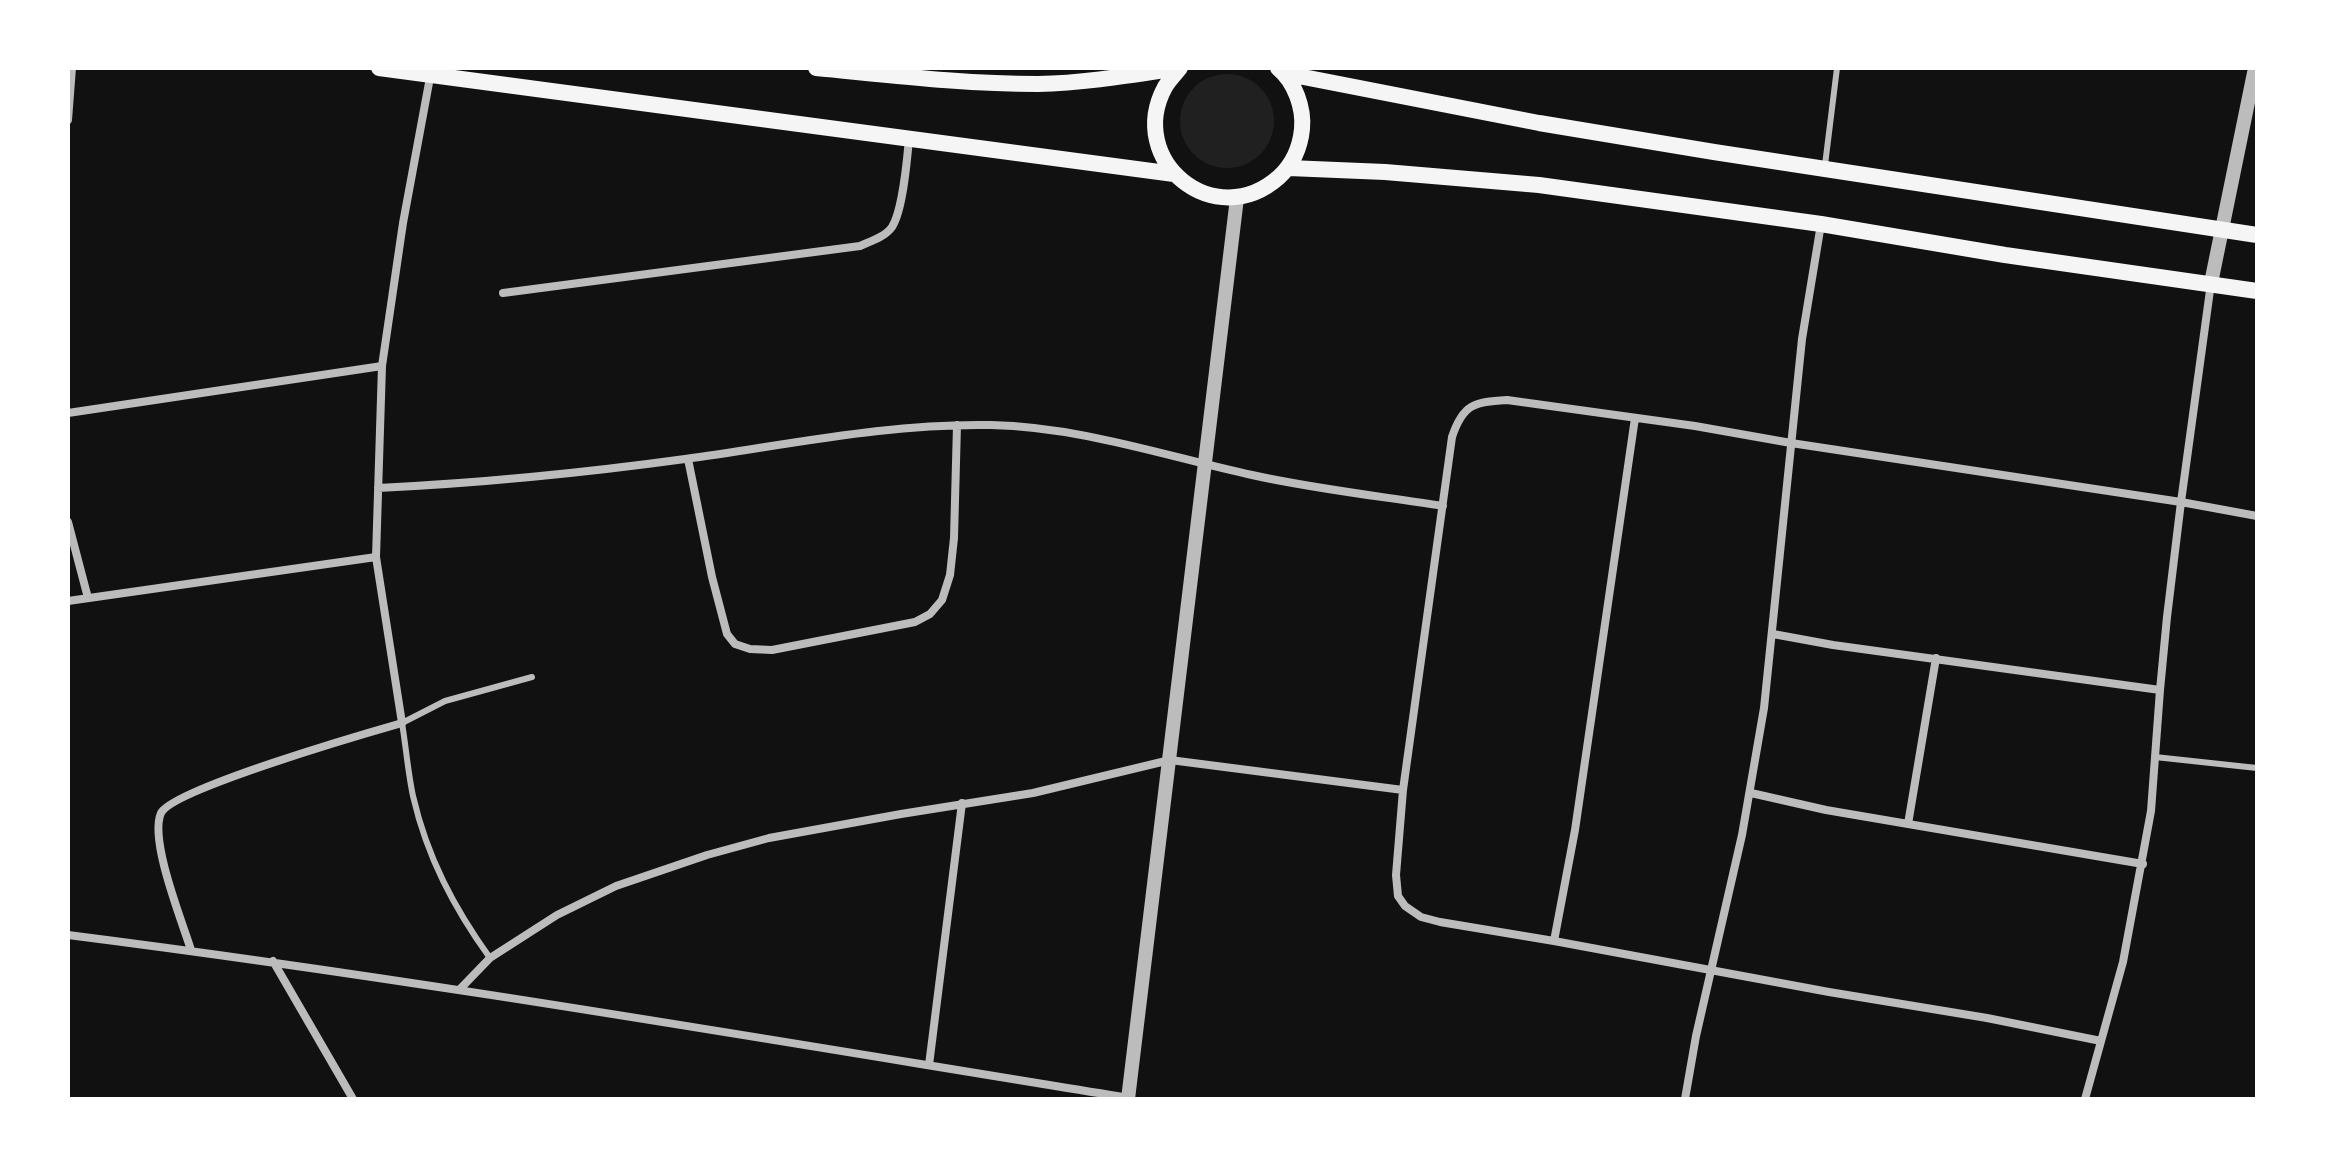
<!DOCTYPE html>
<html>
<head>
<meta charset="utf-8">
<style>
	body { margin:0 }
	#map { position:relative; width:2325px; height:1167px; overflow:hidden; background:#111; font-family:Cabin,sans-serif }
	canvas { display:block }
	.frame { position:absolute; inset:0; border:70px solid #fff; pointer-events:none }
</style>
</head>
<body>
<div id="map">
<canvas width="2325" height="1167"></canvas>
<div class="frame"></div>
</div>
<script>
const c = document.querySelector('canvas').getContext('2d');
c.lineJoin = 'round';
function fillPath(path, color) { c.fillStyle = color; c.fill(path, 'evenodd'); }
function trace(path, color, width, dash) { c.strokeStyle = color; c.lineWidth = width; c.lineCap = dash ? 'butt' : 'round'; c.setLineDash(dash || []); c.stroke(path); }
fillPath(new Path2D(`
	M1180 121a47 47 0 1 1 94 0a47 47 0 1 1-94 0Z`), '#202020');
trace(new Path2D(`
	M 1825,165 L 1837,68
	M 2155,757 L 2257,768
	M 490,958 C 454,908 427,857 413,796 C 408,773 406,747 402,723 L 445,701 L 532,677`), '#bcbcbc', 6);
trace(new Path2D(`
	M 68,120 L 72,68
	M 503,293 L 860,246 C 871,241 885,237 892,227 C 903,210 907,160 909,139
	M 68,413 L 382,366
	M 688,459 L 712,577 L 727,634 L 735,644 L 750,649 L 772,650 L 915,622 L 930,614 L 942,600 L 950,575 L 954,538 L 957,425
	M 378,488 C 481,483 583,473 685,459 C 787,445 888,423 991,425 C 1081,427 1165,456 1252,475 C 1315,489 1379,496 1443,506
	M 68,522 L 88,598
	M 68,601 L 376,557
	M 1773,634 L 1833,645 L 2160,690
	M 1751,793 L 1826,810 L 2143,864
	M 1908,824 L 1936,658
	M 68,935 C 423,980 776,1041 1129,1098
	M 1554,941 L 1575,830 L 1635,418
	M 191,950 C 182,921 149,840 161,813 C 173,789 367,733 402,723 L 376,557 L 382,366 L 403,223 L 431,72
	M 273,961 L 353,1099
	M 460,989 L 490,958 L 557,915 L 616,886 L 707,855 L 769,838 L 901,814 L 1033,793 L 1170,760 L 1403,790
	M 2101,1041 L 1987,1018 L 1829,992 L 1554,941 L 1440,922 L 1421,917 L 1405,906 L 1398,896 L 1396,875 L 1403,790 L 1452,437 C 1463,404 1474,402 1507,400 L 1695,426 L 1791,443 L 2181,502 L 2257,516
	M 929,1065 L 962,803
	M 1685,1099 L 1696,1036 L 1742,835 L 1764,708 L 1802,339 L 1821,224
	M 2085,1099 L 2123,962 L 2151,811 L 2160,690 L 2167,617 L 2181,502 L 2211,283`), '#bcbcbc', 8);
trace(new Path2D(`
	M 2211,283 L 2255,68
	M 1128,1099 L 1237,198`), '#bcbcbc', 14);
trace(new Path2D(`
	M 379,68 L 1174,174
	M 816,68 C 890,75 964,84 1038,84 C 1085,83 1132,75 1179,68
	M 1180,68 C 1175,74 1169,80 1165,87 C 1125,161 1215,234 1279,177 C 1293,164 1300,149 1302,129 C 1304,108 1295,82 1278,68
	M 1283,73 L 1539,123 L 1714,152 L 2257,235
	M 1289,168 L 1385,172 L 1539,185 L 1821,224 L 2005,255 L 2257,291`), '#f5f5f5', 16);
</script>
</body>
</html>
